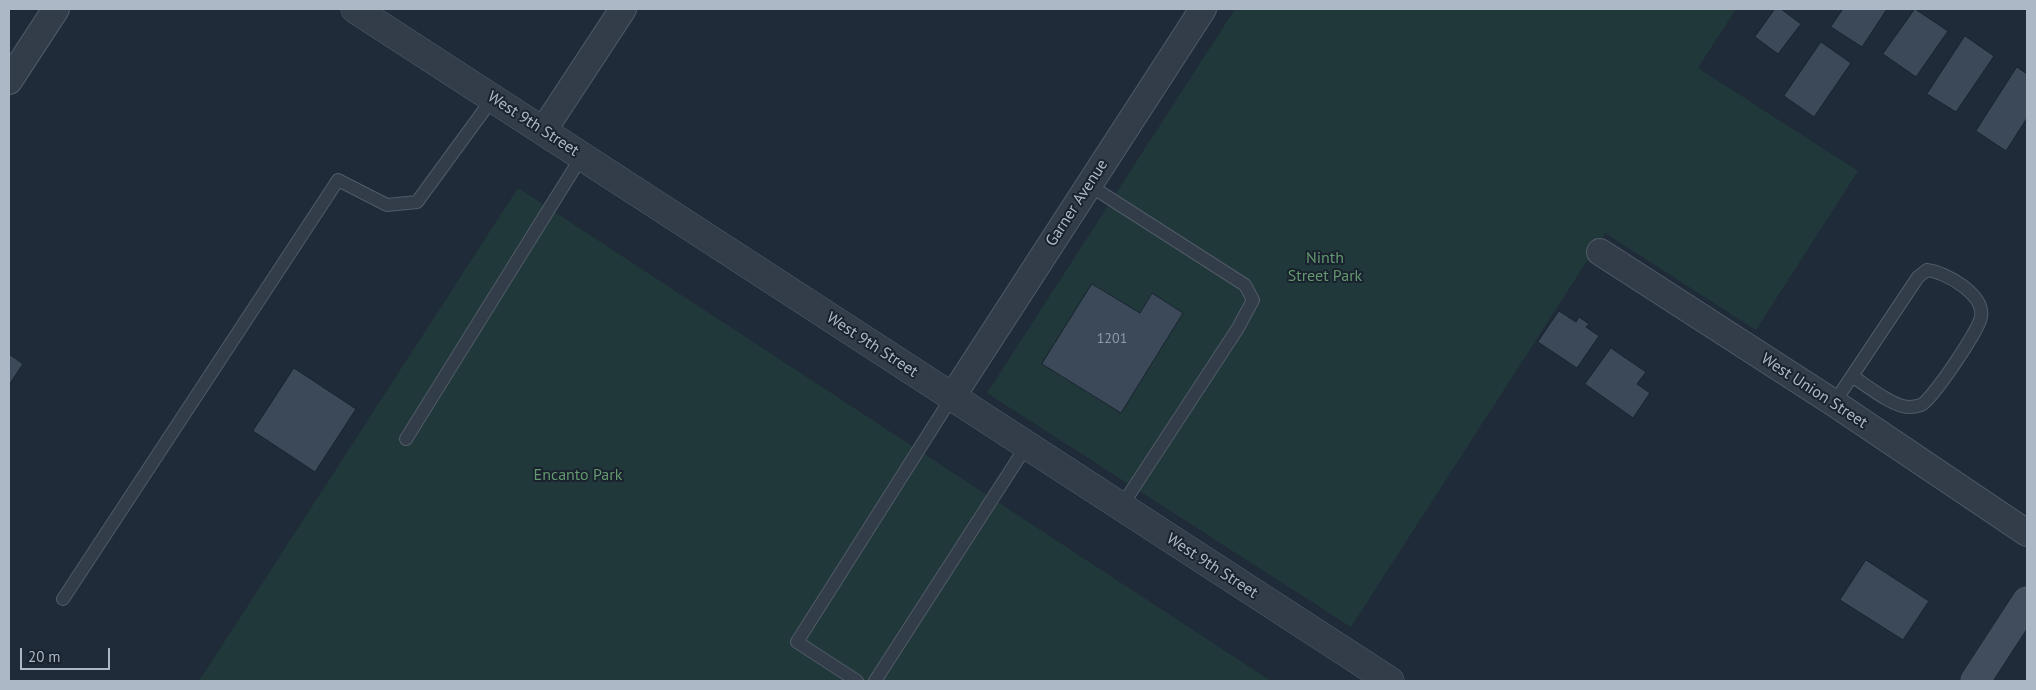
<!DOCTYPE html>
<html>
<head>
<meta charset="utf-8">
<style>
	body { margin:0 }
	#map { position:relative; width:2036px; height:690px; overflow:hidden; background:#1f2b39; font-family:"PT Sans",sans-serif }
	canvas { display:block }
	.frame { position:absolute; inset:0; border:10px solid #adb8c6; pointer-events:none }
	.scale { position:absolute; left:20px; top:648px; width:90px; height:22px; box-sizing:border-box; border:2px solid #adb8c6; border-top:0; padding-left:6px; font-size:15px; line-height:18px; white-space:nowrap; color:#adb8c6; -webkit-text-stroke:4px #19222e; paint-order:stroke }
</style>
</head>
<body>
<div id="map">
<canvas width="2036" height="690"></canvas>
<div class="frame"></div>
<div class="scale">20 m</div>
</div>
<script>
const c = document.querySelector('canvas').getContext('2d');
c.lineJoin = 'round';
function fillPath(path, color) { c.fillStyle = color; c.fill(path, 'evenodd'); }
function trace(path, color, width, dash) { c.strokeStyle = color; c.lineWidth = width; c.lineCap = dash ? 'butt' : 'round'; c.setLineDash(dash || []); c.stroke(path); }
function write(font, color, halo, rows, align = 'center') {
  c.font = font + ' "PT Sans",sans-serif'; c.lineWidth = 4; c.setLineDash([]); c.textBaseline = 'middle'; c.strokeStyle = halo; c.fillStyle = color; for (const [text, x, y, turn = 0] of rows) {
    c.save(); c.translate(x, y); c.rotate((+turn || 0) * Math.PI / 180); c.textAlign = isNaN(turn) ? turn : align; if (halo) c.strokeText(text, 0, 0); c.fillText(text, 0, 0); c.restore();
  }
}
fillPath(new Path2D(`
	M 1235,9 L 1736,9 L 1698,68 L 1858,171 L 1756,330 L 1605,233 L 1351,627 L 987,393 Z
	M 518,188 L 1271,681 L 199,681 Z`), '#21383a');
const building = new Path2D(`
	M 1775,9 L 1781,9 L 1801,24 L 1778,54 L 1755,37 Z
	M 1843,9 L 1887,9 L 1862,47 L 1831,27 Z
	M 1915,9 L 1948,31 L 1916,77 L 1883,54 Z
	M 1965,36 L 1994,56 L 1956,112 L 1927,94 Z
	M 1821,42 L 1851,63 L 1814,117 L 1784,96 Z
	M 2017,67 L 2027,74 L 2027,118 L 2006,151 L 1976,131 Z
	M 1092,284 L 1140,313 L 1152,293 L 1183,313 L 1121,413 L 1042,364 Z
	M 1559,311 L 1576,322 L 1579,317 L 1589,324 L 1586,327 L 1599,336 L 1577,368 L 1538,342 Z
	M 1611,348 L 1646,372 L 1637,384 L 1650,393 L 1633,418 L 1585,384 Z
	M 9,354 L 23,364 L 9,385 Z
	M 294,368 L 356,409 L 315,472 L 253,431 Z
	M 1866,560 L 1929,601 L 1903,640 L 1840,600 Z`);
fillPath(building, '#3b4959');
trace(building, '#1a2430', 1);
const service = new Path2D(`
	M 1089,185 L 1245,285 L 1253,300 L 1238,328 L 1121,507
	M 1834,403 L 1918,277 L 1927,270 C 1945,272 1985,294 1981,317 C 1979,330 1932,400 1921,405 C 1918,406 1912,407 1909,407 C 1893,407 1866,385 1852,376
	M 406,439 L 582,156
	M 63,599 L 338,180 L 387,205 L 417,202 L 493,98
	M 857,681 L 797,642 L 952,397
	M 875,681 L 1027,445`);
const minor = new Path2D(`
	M 9,81 L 56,9
	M 543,131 L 623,9
	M 1600,252 L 1834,403 L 2027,533
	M 952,397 L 1203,9`);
const tertiary = new Path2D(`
	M 355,9 L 1390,681`);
const secondary = new Path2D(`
	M 1975,681 L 2027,601`);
trace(service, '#505b67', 14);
trace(minor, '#505b67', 28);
trace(tertiary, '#505b67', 29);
trace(secondary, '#505b67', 29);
trace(service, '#333d4a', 12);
trace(minor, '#333d4a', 26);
trace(tertiary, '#333d4a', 28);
trace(secondary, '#414c5d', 28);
write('14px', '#909cab', null, [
	["1201",1112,339]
]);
write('16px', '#adb8c6', '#19222e', [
	["West 9th Street",533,124,33],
	["Garner Avenue",1077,203,-57],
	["West 9th Street",872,345,33],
	["West Union Street",1814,391,33],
	["West 9th Street",1212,566,33]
]);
write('16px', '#63986e', '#19222e', [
	["Ninth",1325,258],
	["Street Park",1325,276],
	["Encanto Park",578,475]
]);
</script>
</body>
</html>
